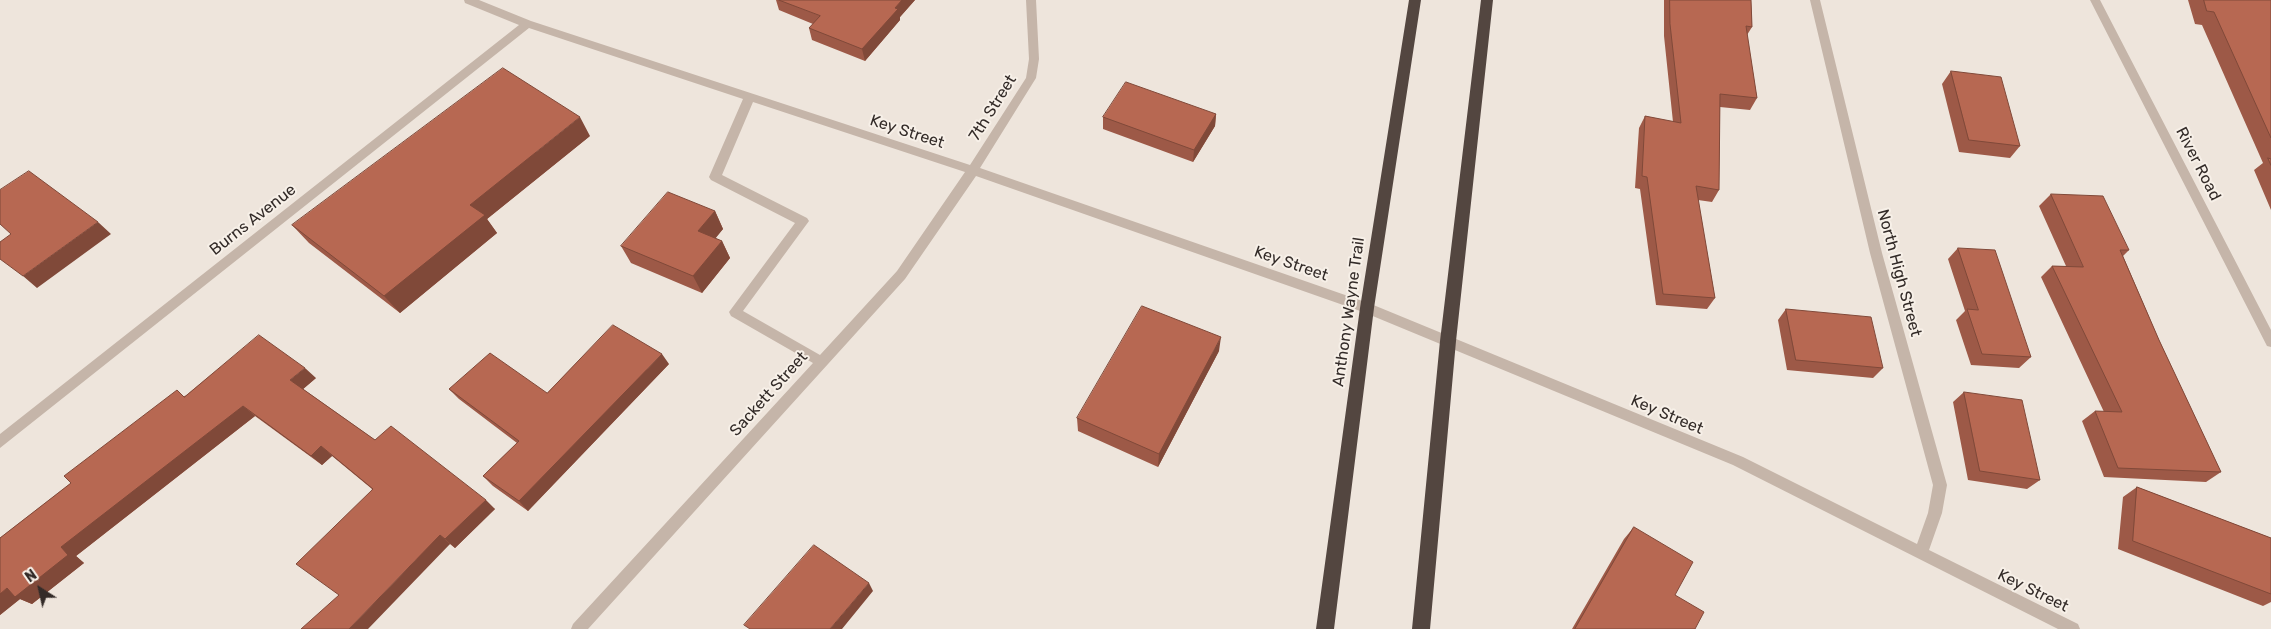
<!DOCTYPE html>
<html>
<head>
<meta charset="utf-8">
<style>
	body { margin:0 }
	#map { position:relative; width:2271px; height:629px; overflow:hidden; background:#eee5dc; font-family:Rubik,sans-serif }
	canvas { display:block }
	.north { position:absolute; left:15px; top:564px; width:50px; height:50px; -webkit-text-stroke:4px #f7f0e8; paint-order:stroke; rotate:325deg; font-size:14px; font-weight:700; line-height:20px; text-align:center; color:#332b28 }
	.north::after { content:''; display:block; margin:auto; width:18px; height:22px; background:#332b28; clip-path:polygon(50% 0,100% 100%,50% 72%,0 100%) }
</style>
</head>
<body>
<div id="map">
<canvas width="2271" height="629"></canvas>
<div class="north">N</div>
</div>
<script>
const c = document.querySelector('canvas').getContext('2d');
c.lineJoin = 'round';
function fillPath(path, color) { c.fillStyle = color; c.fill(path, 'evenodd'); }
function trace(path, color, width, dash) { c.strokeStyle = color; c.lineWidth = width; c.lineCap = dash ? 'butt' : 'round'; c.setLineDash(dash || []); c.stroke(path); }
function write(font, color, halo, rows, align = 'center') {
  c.font = font + ' Rubik,sans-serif'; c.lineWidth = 4; c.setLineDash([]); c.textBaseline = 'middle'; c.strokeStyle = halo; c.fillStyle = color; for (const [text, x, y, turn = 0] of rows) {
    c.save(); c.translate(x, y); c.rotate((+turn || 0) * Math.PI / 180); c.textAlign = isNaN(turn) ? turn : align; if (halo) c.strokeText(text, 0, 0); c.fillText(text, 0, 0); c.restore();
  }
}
fillPath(new Path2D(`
	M 464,0 L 479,0 L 531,21 L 970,165 L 1026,78 L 1029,59 L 1026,0 L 1036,0 L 1039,59 L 1036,78 L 980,168 L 1371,304 L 1743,457 L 1917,544 L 1928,513 L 1933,485 L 1870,253 L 1810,0 L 1820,0 L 1882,253 L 1947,485 L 1942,513 L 1929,550 L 2078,624 L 2080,629 L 2058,629 L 1733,465 L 1363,312 L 976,176 L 905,279 L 588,629 L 571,629 L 573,624 L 813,363 L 731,316 L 729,312 L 795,223 L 711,180 L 709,177 L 743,99 L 529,28 L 0,448 L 0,434 L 519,25 L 465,3 ZM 753,102 L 965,172 L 897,271 L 820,355 L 743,311 L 809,221 L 807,218 L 722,175 Z
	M 2090,0 L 2100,0 L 2271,330 L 2271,347 L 2267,346 Z`), '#c5b5a9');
fillPath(new Path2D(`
	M 1409,0 L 1421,0 L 1374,308 L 1334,629 L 1316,629 L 1360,308 Z
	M 1481,0 L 1493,0 L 1456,341 L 1430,629 L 1412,629 L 1440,341 Z`), '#534640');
fillPath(new Path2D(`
	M 776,0 L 915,0 L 900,17 L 900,20 L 865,61 L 812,40 L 809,28 L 813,24 L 779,10 Z
	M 1664,0 L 1751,0 L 1752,27 L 1747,35 L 1757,98 L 1750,110 L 1720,107 L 1719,190 L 1712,202 L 1698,200 L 1715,298 L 1707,309 L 1656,305 L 1640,189 L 1635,188 L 1639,128 L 1645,116 L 1673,122 L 1664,36 Z
	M 2188,0 L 2271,0 L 2271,210 L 2254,170 L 2263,163 L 2202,25 L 2195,24 Z
	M 1951,71 L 2020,146 L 2010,158 L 1959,152 L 1942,84 Z
	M 1216,114 L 1215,126 L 1193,162 L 1103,129 L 1103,117 Z
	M 590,136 L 487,219 L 497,233 L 400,313 L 309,243 L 292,225 Z
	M 2051,194 L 2129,250 L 2123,256 L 2159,340 L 2221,472 L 2206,482 L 2104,477 L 2082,421 L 2095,411 L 2104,412 L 2041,277 L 2052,266 L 2066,266 L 2039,206 Z
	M 715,211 L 723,229 L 715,238 L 722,241 L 730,258 L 702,293 L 631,263 L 621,246 Z
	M 1958,248 L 2031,357 L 2019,368 L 1971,365 L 1956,320 L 1965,311 L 1948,259 Z
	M 1786,309 L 1883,368 L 1873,378 L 1787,370 L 1778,320 Z
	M 1219,351 L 1158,467 L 1078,431 L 1077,418 Z
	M 669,364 L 528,511 L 493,486 L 483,476 L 517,443 L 459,399 L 449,389 L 547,393 Z
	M 316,378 L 303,389 L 375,440 L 495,509 L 455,548 L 450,544 L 339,595 L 372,489 L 332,456 L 322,465 L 255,416 L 76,556 L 84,563 L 32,604 L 20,599 L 0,615 L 0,538 L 184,396 Z
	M 1964,392 L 2040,480 L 2027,489 L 1968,480 L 1953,402 Z
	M 2137,487 L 2271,538 L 2271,602 L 2263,606 L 2118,549 L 2123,497 Z
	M 1634,527 L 1675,595 L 1695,629 L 1572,629 L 1624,539 Z`), '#9d5947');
fillPath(new Path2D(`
	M 902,0 L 915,0 L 900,17 L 900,20 L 865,61 L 862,49 Z
	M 1216,114 L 1215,126 L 1193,162 L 1194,150 Z
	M 580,117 L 590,136 L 487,219 L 497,233 L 400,313 L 384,296 L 470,205 Z
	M 715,211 L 723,229 L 707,249 L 698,231 Z
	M 98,222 L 111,234 L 37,288 L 23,276 Z
	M 722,241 L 730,258 L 702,293 L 693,276 Z
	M 1221,337 L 1219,351 L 1158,467 L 1159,454 Z
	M 662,354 L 669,364 L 528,511 L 519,501 Z
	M 305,368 L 316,378 L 302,390 L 290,380 Z
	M 243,406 L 255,416 L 76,556 L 84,563 L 32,604 L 20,599 L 0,615 L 0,594 Z
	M 321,446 L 332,456 L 322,465 L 311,456 Z
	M 486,500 L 495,509 L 455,548 L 445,539 Z
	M 440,535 L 450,544 L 368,629 L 349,629 Z
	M 869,583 L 873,591 L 842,629 L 830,629 Z`), '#804939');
const building = new Path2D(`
	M 779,0 L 902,0 L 895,8 L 898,9 L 862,49 L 809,28 L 820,16 Z
	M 1670,0 L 1751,0 L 1752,27 L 1746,26 L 1757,98 L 1720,94 L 1719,190 L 1696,186 L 1715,298 L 1663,294 L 1647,177 L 1642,176 L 1645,116 L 1681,123 L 1670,24 Z
	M 2204,0 L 2271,0 L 2271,138 L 2214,12 L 2207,11 Z
	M 503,68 L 580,117 L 470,205 L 485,215 L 384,296 L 292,225 Z
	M 1951,71 L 2001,77 L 2020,146 L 1969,140 Z
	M 1126,82 L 1216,114 L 1194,150 L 1103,117 Z
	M 2268,158 L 2271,159 L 2271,165 Z
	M 29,171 L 98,222 L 23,276 L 0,259 L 0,242 L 11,234 L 0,224 L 0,190 Z
	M 668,192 L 715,211 L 698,231 L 722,241 L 693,276 L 621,246 Z
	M 2051,194 L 2103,196 L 2129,250 L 2120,250 L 2159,340 L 2221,472 L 2118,468 L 2095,411 L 2122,412 L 2052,266 L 2083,267 Z
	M 1958,248 L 1995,250 L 2031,357 L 1982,354 L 1967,309 L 1978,310 Z
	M 1142,306 L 1221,337 L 1159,454 L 1077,418 Z
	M 1786,309 L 1871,317 L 1883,368 L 1796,360 Z
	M 613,325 L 662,354 L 519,501 L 483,476 L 519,441 L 449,389 L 490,353 L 547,393 Z
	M 259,335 L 305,368 L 290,380 L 375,440 L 391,426 L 486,500 L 445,539 L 440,535 L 349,629 L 301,629 L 339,595 L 296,564 L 373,489 L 321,446 L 311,456 L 243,406 L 61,547 L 68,555 L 15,597 L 7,588 L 0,594 L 0,538 L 71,483 L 64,476 L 177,390 L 184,397 Z
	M 1964,392 L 2022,400 L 2040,480 L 1980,471 Z
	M 2137,487 L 2271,538 L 2271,594 L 2133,541 Z
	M 1634,527 L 1693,562 L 1675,595 L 1704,612 L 1695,629 L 1575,629 Z
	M 814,545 L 869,583 L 830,629 L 750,629 L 744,625 Z`);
fillPath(building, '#b76852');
trace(building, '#804939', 1);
write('16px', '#332b28', '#f7f0e8', [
	["7th Street",993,108,-58],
	["Key Street",907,132,18],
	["River Road",2198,164,63],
	["Burns Avenue",253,220,-38],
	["Key Street",1291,264,19],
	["North High Street",1899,273,75],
	["Anthony Wayne Trail",1349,312,-82],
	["Sackett Street",769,394,-48],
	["Key Street",1667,415,23],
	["Key Street",2033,591,26]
]);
</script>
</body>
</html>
